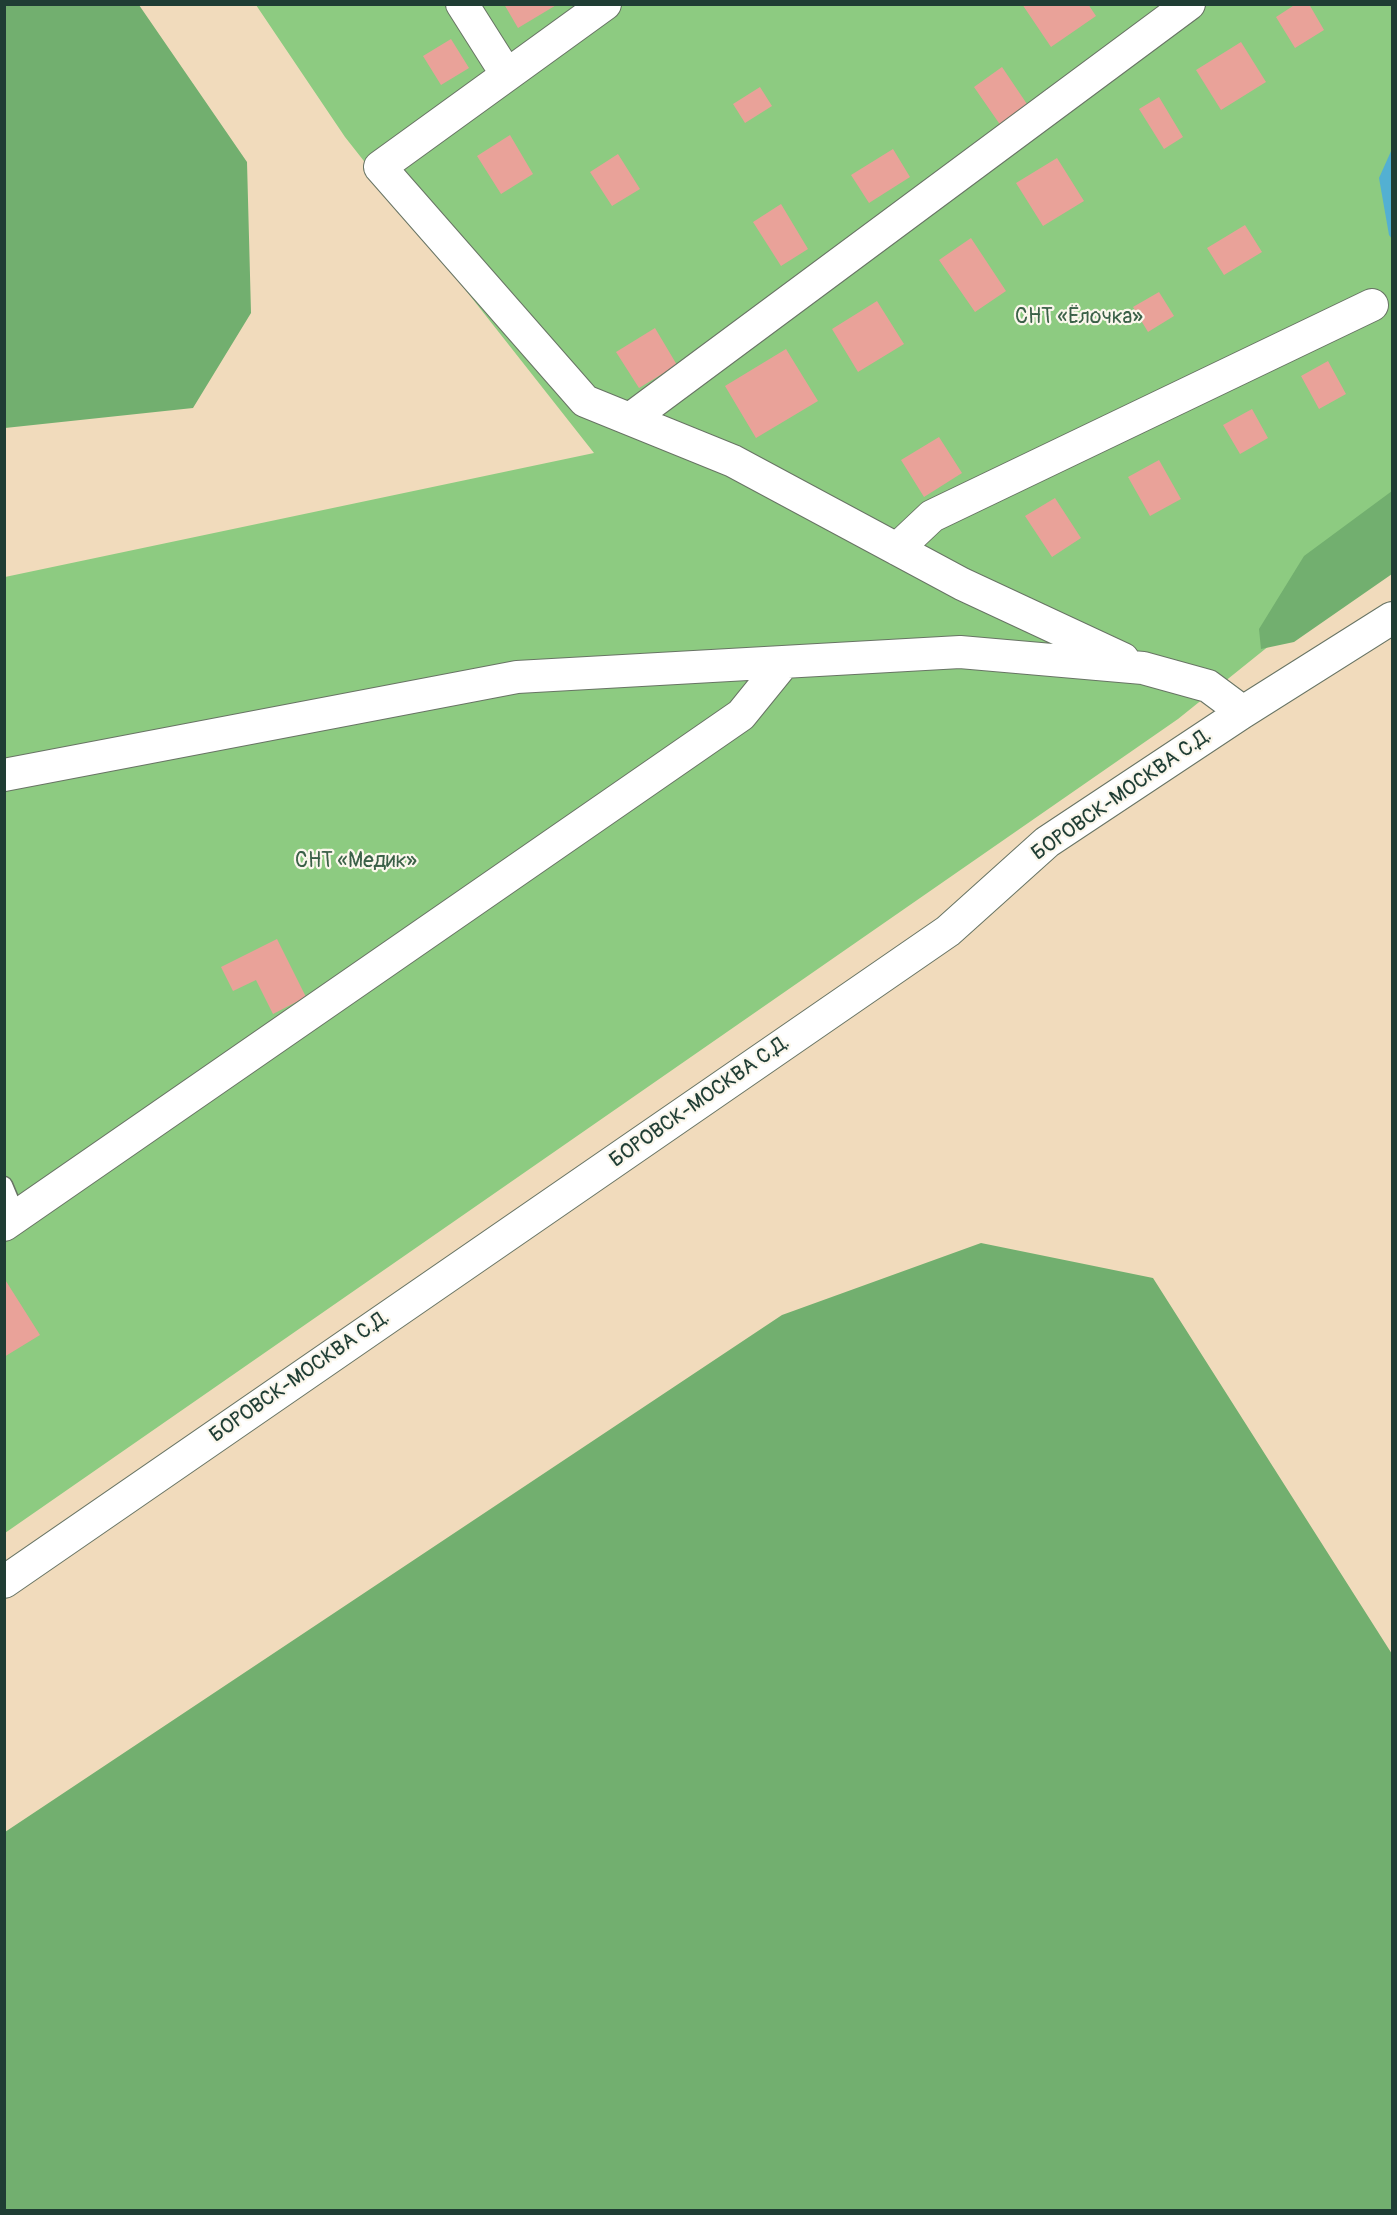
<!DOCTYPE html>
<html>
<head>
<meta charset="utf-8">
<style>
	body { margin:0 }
	#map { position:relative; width:1397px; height:2215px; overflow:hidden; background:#f1dbbc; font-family:Pangolin,sans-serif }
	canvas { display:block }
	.frame { position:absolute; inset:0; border:6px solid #1f3d34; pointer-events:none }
</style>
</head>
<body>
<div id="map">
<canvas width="1397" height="2215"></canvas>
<div class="frame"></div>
</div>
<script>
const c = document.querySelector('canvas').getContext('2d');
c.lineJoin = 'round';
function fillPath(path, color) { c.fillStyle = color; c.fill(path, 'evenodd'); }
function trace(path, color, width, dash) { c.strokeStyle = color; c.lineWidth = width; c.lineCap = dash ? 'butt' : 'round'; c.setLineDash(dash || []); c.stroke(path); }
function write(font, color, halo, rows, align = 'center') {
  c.font = font + ' Pangolin,sans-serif'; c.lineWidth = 4.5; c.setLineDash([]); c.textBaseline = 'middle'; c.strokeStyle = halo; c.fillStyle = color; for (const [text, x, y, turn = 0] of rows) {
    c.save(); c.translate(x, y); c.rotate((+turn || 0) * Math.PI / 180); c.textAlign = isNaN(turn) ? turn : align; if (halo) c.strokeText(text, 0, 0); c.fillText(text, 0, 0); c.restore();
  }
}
fillPath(new Path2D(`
	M 256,5 L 1392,5 L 1392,531 L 1300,621 L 1178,719 L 5,1533 L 5,577 L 594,453 L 345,137 Z`), '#8dcb81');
fillPath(new Path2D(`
	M 4,5 L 139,5 L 247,162 L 251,313 L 193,408 L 5,428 Z
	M 1392,491 L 1392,574 L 1294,642 L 1261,649 L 1259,629 L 1304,556 Z
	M 981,1243 L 1153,1278 L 1392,1654 L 1392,2210 L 5,2210 L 5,1832 L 782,1315 Z`), '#72af6f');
fillPath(new Path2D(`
	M 1392,149 L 1392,239 L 1389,235 L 1379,178 Z`), '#53b0d2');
fillPath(new Path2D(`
	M 504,4 L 558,4 L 518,28 Z
	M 1022,4 L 1088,4 L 1096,16 L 1051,47 Z
	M 1296,4 L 1309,4 L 1324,30 L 1295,48 L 1276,17 Z
	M 451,39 L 469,68 L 441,85 L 423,56 Z
	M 1241,42 L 1266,82 L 1221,110 L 1196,70 Z
	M 1002,67 L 1029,107 L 1001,126 L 974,87 Z
	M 760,87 L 772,106 L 745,123 L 733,104 Z
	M 1159,97 L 1183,137 L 1164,149 L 1139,109 Z
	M 510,135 L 533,174 L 501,194 L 477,156 Z
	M 893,149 L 910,177 L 869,203 L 851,175 Z
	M 618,154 L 640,189 L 612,206 L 590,172 Z
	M 1057,158 L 1084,201 L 1043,226 L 1016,183 Z
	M 781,204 L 808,249 L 781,266 L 753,222 Z
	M 1245,225 L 1262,252 L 1224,275 L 1207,248 Z
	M 971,238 L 1006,291 L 975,312 L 939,260 Z
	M 1159,292 L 1174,316 L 1148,332 L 1133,307 Z
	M 877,301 L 904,344 L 858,372 L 832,329 Z
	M 655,328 L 677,365 L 639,388 L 616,352 Z
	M 786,349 L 818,401 L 756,438 L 725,386 Z
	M 1328,361 L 1346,394 L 1319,409 L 1301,376 Z
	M 1252,409 L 1268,438 L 1240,454 L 1223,425 Z
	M 939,437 L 962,473 L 924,497 L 901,460 Z
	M 1159,460 L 1181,499 L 1150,516 L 1128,477 Z
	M 1055,498 L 1081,538 L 1052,557 L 1025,516 Z
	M 277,939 L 306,997 L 273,1014 L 256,980 L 233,991 L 221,967 Z
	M 4,1278 L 40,1335 L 4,1357 Z`), '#e9a299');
const service = new Path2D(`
	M 4,1185 L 17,1216`);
const minor = new Path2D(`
	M 462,4 L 507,75
	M 605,4 L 380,167 L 585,401 L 733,461 L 962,584 L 1123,659
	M 630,419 L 1189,4
	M 897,549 L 932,516 L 1372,305
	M 4,775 L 517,677 L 960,652 L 1143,668 L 1208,686 L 1243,712
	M 4,1225 L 741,715 L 784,662
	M 4,1582 L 948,931 L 1047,842 L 1243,712 L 1392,618`);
trace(service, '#687464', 19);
trace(minor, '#687464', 34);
trace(service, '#fff', 16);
trace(minor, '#fff', 32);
write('21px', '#3a6047', '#fbf7ec', [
	["СНТ «Ёлочка»",1079,318],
	["СНТ «Медик»",356,862]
]);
write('21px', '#1f3d34', '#fbf7ec', [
	["БОРОВСК-МОСКВА С.Д.",1122,795,-35],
	["БОРОВСК-МОСКВА С.Д.",700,1102,-35],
	["БОРОВСК-МОСКВА С.Д.",300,1377,-35]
]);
</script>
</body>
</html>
